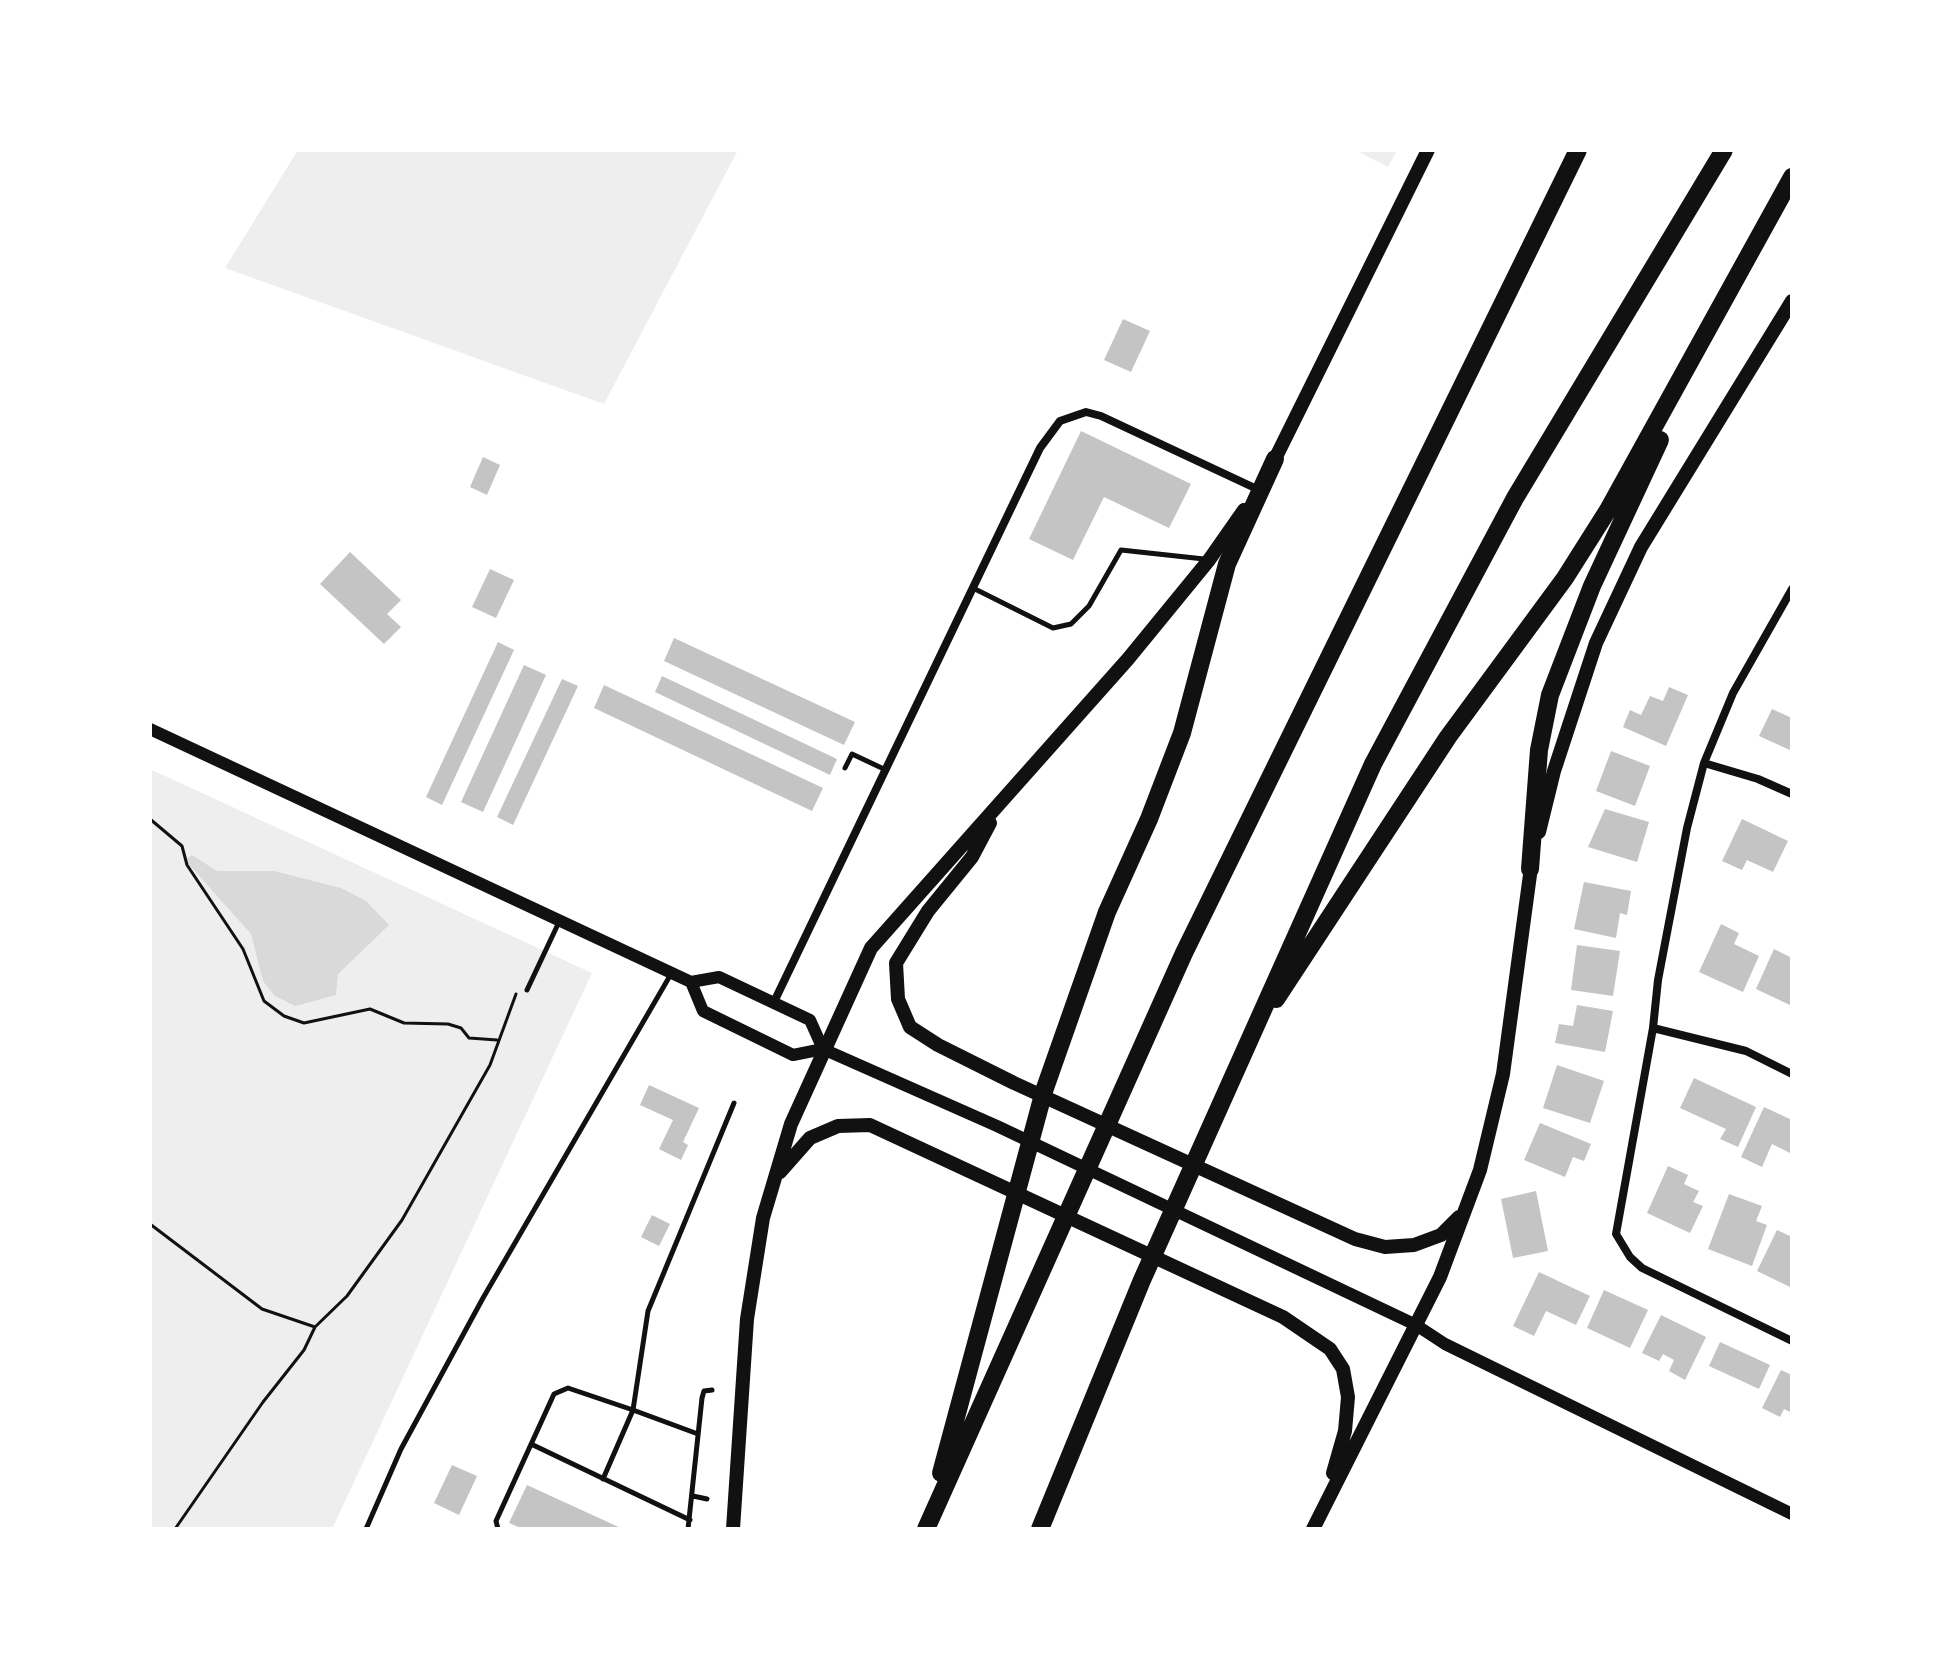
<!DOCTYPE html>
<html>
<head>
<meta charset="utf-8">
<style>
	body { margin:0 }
	#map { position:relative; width:1942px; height:1679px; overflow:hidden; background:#fff; font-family:"Roboto Condensed",sans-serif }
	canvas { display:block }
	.frame { position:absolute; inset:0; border:152px solid #fff; pointer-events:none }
</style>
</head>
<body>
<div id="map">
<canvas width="1942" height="1679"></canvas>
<div class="frame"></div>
</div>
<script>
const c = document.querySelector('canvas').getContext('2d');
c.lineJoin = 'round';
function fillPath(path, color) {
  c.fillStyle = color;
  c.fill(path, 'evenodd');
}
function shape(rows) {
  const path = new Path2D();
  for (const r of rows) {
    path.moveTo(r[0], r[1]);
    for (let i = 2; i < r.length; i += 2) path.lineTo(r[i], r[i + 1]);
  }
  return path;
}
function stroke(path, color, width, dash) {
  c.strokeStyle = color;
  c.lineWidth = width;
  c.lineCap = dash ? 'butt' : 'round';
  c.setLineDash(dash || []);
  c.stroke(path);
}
const green = shape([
	[298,150,738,150,604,404,225,268],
	[1355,150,1397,150,1388,167],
	[150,769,592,973,332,1529,150,1529]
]);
const water = shape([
	[192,855,217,871,274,871,341,888,366,901,389,925,338,974,336,995,295,1006,275,996,263,981,251,934,185,860]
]);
const building = shape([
	[1123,319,1150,331,1131,372,1104,360],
	[1081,431,1191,484,1169,528,1104,497,1073,560,1029,539],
	[483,457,500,465,487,495,470,487],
	[350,552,401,600,387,614,401,627,384,644,320,584],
	[490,569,514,580,496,618,472,607],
	[674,638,855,722,844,745,664,661],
	[498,642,514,650,442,805,426,797],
	[524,665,546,675,483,812,461,802],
	[662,676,837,759,830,775,655,692],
	[562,679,578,686,513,825,497,817],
	[604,685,823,788,812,811,594,708],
	[1669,687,1688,695,1666,746,1623,727,1630,710,1641,715,1650,696,1663,701],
	[1772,709,1792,718,1792,751,1759,736],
	[1611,751,1650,766,1635,806,1596,791],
	[1605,809,1649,822,1637,862,1588,847],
	[1742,819,1788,841,1773,872,1747,860,1742,870,1722,861],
	[1584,882,1631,891,1627,915,1620,913,1616,938,1574,929],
	[1721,924,1739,933,1734,944,1759,956,1743,992,1699,972],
	[1577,945,1620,951,1613,996,1571,990],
	[1774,949,1792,958,1792,1006,1756,989],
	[1577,1005,1613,1011,1605,1052,1555,1043,1559,1024,1573,1026],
	[1557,1065,1604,1081,1590,1123,1543,1108],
	[1694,1078,1756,1107,1738,1147,1720,1139,1726,1129,1680,1108],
	[649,1085,699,1108,683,1142,688,1145,681,1160,659,1149,673,1120,640,1105],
	[1764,1107,1792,1120,1792,1154,1772,1144,1762,1167,1741,1157],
	[1540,1123,1591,1144,1584,1161,1573,1157,1565,1177,1524,1160],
	[1668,1166,1688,1175,1684,1184,1699,1191,1693,1202,1703,1206,1690,1233,1647,1213],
	[1536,1191,1548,1251,1513,1258,1501,1199],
	[1729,1194,1762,1206,1756,1221,1767,1225,1752,1266,1708,1249],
	[652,1215,670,1224,659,1246,641,1237],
	[1777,1230,1792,1237,1792,1288,1757,1271],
	[1539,1272,1590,1296,1576,1325,1546,1311,1534,1336,1513,1326],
	[1604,1290,1648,1310,1630,1348,1587,1328],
	[1661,1315,1706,1337,1685,1380,1669,1371,1674,1360,1663,1354,1659,1361,1642,1353],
	[1720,1342,1770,1365,1759,1389,1709,1366],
	[1781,1370,1792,1375,1792,1413,1784,1409,1780,1417,1762,1408],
	[452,1465,477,1476,459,1515,434,1503],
	[527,1485,623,1529,523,1529,509,1523]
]);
const path = shape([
	[150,819,182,846,187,865,243,949,264,1001,284,1016,304,1023,370,1009,404,1023,448,1024,461,1028,469,1038,497,1040],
	[150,1224,262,1309,315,1327,304,1350,263,1402,175,1529],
	[315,1327,347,1296,402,1220,490,1065,516,994]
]);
const service = shape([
	[973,588,1053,628,1071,624,1089,606,1121,550,1204,559],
	[845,768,852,754,886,770],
	[527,990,559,922],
	[698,1434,633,1410,648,1311,734,1103],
	[531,1444,690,1520],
	[693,1496,707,1499],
	[366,1529,401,1449,483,1298,671,974],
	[498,1529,496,1521,554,1394,568,1388,633,1410,603,1479],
	[688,1529,702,1398,704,1391,712,1390]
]);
const minor = shape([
	[1792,589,1733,693,1704,763,1687,828,1658,980,1653,1028,1616,1234,1630,1257,1642,1268,1792,1341],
	[1704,763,1758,779,1792,794],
	[773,1004,1040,448,1060,421,1086,412,1101,416,1257,489],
	[1653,1028,1746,1051,1792,1074]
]);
const tertiary = shape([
	[150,729,691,982,719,977,810,1020,823,1049],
	[691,982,703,1011,793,1055,823,1049],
	[823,1049,997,1126,1416,1325,1445,1344,1792,1514]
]);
const secondary = shape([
	[1272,465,1428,150],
	[990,823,972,857,928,911,896,963,898,999,910,1027,938,1045,1014,1083,1355,1239,1385,1247,1414,1245,1441,1235,1459,1217],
	[1539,832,1554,771,1596,643,1641,547,1792,301],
	[780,1172,810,1138,838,1126,870,1125,1283,1317,1330,1349,1343,1369,1348,1397,1345,1431,1333,1473],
	[733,1529,747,1319,763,1218,791,1124,871,948,1128,659,1209,560,1244,510],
	[1313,1529,1440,1277,1480,1170,1503,1074,1532,860]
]);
const motorway = shape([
	[1530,869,1539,750,1550,695,1592,586,1660,440],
	[1276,999,1448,737,1565,578,1608,510,1792,177],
	[941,1473,1044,1091,1107,912,1149,819,1182,733,1227,564,1275,459],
	[926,1529,1184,953,1578,150],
	[1040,1529,1142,1280,1373,764,1515,498,1724,150]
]);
fillPath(green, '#eee');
fillPath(water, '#d9d9d9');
fillPath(building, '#c4c4c4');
stroke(path, '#111', 3);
stroke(service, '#111', 5);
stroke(minor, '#111', 8);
stroke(tertiary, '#111', 12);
stroke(secondary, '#111', 14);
stroke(motorway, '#111', 18);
</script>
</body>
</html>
